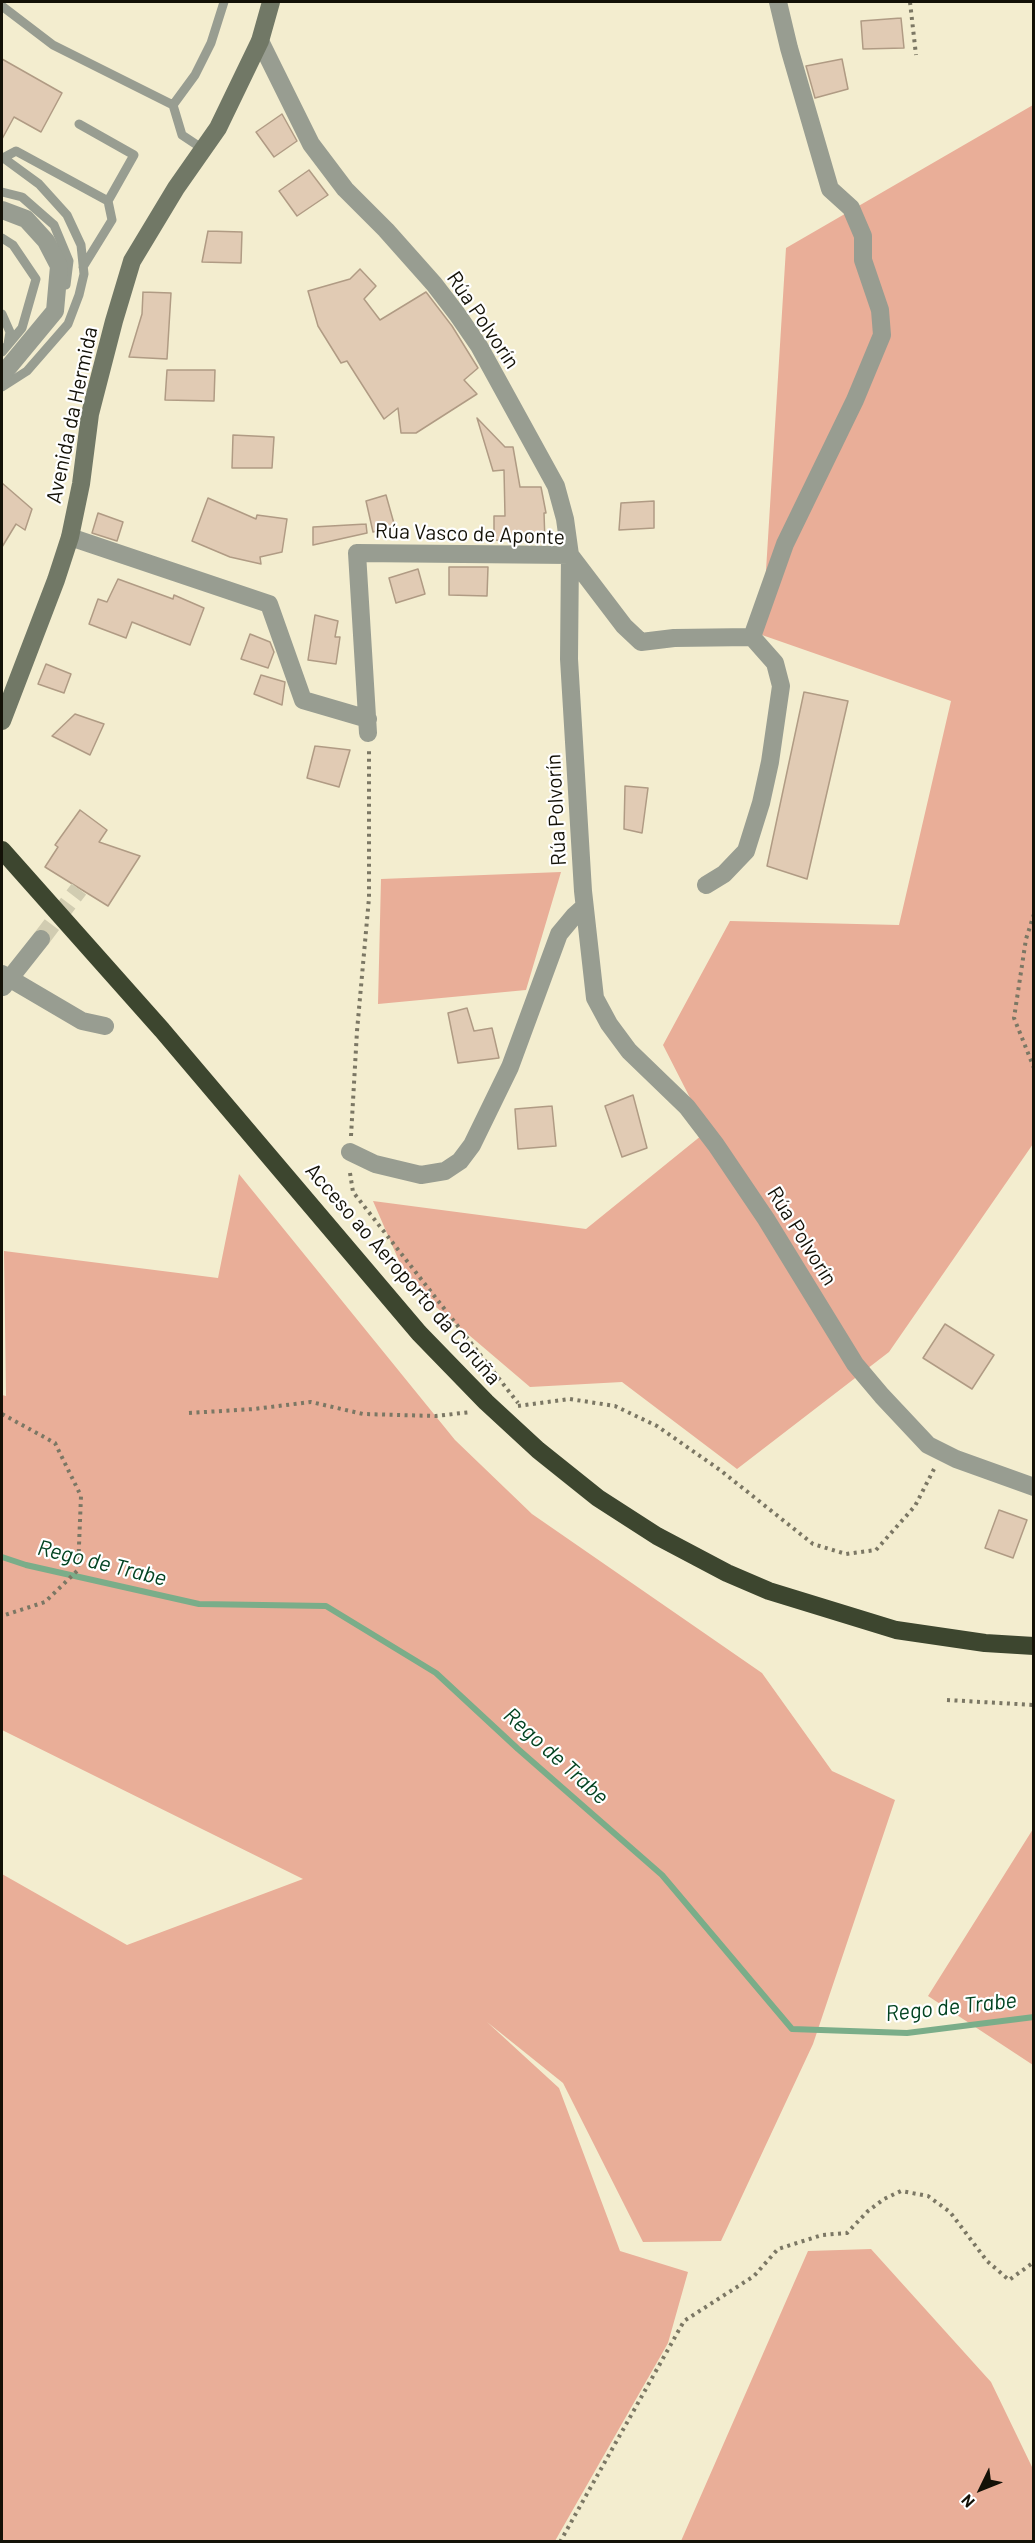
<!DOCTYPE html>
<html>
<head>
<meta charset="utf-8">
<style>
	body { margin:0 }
	#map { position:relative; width:1035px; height:2543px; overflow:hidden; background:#f3edcf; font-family:Barlow,sans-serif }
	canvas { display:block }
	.frame { position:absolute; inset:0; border:3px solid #131107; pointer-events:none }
	.north { position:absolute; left:951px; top:2459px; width:60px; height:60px; -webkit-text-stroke:4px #fff; paint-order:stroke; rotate:227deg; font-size:16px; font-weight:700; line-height:24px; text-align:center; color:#131107 }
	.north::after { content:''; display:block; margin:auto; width:21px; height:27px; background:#131107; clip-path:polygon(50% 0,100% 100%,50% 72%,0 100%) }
</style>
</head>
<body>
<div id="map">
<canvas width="1035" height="2543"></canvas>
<div class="frame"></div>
<div class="north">N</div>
</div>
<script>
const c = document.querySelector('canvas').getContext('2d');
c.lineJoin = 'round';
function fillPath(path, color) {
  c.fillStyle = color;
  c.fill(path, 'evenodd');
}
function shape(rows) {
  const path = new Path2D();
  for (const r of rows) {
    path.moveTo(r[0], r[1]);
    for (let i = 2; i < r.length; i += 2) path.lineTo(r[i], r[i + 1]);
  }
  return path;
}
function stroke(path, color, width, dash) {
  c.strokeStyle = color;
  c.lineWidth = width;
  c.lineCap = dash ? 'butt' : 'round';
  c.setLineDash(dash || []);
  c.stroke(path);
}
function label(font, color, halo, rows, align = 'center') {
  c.font = font + ' Barlow,sans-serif';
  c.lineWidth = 4.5;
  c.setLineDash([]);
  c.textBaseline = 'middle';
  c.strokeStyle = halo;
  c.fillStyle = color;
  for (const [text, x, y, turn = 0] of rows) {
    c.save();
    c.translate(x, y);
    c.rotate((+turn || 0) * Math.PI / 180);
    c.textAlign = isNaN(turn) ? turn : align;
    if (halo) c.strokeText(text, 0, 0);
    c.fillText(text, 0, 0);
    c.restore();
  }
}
const forest = shape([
	[1033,105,1033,1144,889,1352,737,1469,622,1382,530,1387,409,1284,373,1201,586,1229,707,1131,663,1045,730,921,899,925,951,701,762,635,786,248],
	[561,872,526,990,378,1004,381,879],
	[239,1174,455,1440,532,1514,762,1673,832,1771,895,1800,813,2044,721,2241,643,2242,563,2083,487,2022,559,2088,620,2251,688,2272,668,2343,555,2541,2,2541,2,1874,127,1945,303,1879,2,1730,2,1395,6,1396,4,1251,218,1278],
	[1033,1829,1033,2065,928,1996],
	[871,2249,991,2382,1033,2469,1033,2541,681,2541,808,2251]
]);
const stream = shape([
	[2,1557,26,1565,199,1604,326,1606,436,1673,518,1749,662,1875,792,2029,907,2033,1034,2017]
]);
const building = shape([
	[901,18,904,48,863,49,861,21,901,18],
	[2,59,62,93,41,132,14,117,2,139,2,59],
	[842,59,848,89,815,98,806,66,842,59],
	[282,114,297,141,274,157,256,132,282,114],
	[309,170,328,195,297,216,279,191,309,170],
	[208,231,242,232,241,263,202,262,208,231],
	[360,269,376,286,364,299,380,320,426,292,452,326,478,368,464,380,477,394,416,433,401,433,398,408,384,419,347,361,341,363,318,326,308,291,350,279,360,269],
	[143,292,171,293,167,359,129,357,142,314,143,292],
	[167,370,215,370,214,401,165,400,167,370],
	[477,418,505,447,513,447,520,487,541,487,546,513,544,513,545,542,494,540,494,516,505,516,504,470,493,471,477,418],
	[233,435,274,437,272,468,232,468,233,435],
	[2,483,32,509,25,530,16,524,2,547,2,483],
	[386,495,395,527,373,532,366,501,386,495],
	[208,498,256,519,257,515,287,519,282,552,260,557,261,564,230,557,192,541,208,498],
	[654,501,654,528,619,530,621,503,654,501],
	[98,513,123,522,117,541,92,533,98,513],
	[366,524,367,533,313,545,313,527,366,524],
	[449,567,488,567,487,596,449,595,449,567],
	[418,569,425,594,396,603,389,578,418,569],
	[118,579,173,599,174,595,204,608,190,645,132,622,126,638,89,624,98,599,107,602,118,579],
	[315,615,338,621,335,637,340,637,336,664,308,660,315,615],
	[250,634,270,642,274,652,268,668,241,659,250,634],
	[46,664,71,674,64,693,38,684,46,664],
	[261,675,285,682,282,705,254,694,261,675],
	[804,692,848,701,807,879,767,866,804,692],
	[75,714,104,724,90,755,52,736,75,714],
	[315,746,350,750,339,787,307,778,315,746],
	[625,786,648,788,642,833,624,829,625,786],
	[80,810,107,830,99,842,140,856,108,906,45,867,58,847,55,845,80,810],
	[467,1008,474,1031,492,1028,499,1058,458,1063,448,1013,467,1008],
	[633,1095,647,1148,622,1157,605,1106,633,1095],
	[552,1106,556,1146,518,1149,515,1109,552,1106],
	[945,1324,994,1355,972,1389,923,1358,945,1324],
	[999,1510,1027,1520,1013,1558,985,1548,999,1510]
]);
const streetTunnel = shape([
	[41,939,79,889]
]);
const path = shape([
	[910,2,916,55],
	[1034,914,1026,939,1014,1018,1034,1068],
	[351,1136,357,1031,369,898,369,751],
	[350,1173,353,1192,518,1403],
	[518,1406,570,1399,615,1406,657,1426,720,1470,813,1544,846,1554,876,1550,915,1506,934,1469],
	[189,1413,254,1409,311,1402,363,1414,436,1416,471,1412],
	[2,1414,55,1443,81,1496,78,1570,45,1602,2,1616],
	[947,1700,1034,1705],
	[560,2542,684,2321,754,2276,778,2249,822,2235,847,2233,868,2211,884,2199,901,2191,928,2196,950,2212,987,2261,1009,2280,1034,2262]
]);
const lane = shape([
	[2,6,53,45,173,105,182,135,203,149],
	[173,105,195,75,211,43,224,2],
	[79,124,134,155,108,201],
	[2,157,39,184,67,215,81,245,84,274,79,295,68,324,27,371,2,387],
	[3,158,16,151,108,201,112,220,83,267],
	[2,192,22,197,54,225,69,261,66,285],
	[2,238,13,245,36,279,22,328,2,352],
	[2,314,10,332,8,344]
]);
const street = shape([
	[260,41,311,144,345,189,386,230,434,284,457,314,479,346,556,486,565,519,570,555,569,659,583,891,595,998,609,1024,629,1051,687,1107,716,1145,766,1219,855,1364,882,1396,928,1445,956,1459,1034,1487],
	[2,210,26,219,46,241,59,266,55,311,2,375],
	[70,537,269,604,303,700,368,719],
	[752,637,785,544,855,400,882,335,880,310,863,260,863,236,851,208,830,189,789,48,778,2],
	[368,733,357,553,570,555,624,626,641,642,674,638,752,637,775,663,781,686,770,762,761,803,746,851,724,874,706,885],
	[2,974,82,1021,105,1026],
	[3,987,41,939],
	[350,1152,375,1164,421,1175,445,1171,460,1161,472,1145,510,1067,559,934,574,916,584,907]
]);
const secondary = shape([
	[2,721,56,580,70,537,81,484,90,414,114,321,132,261,176,188,218,128,260,41,271,2]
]);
const highway = shape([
	[2,850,162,1030,419,1333,486,1402,538,1450,598,1498,657,1536,727,1573,769,1591,896,1630,985,1643,1034,1646]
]);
const streetNames = [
	["Rúa Polvorín",483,320,56],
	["Avenida da Hermida",72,415,-78],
	["Rúa Vasco de Aponte",470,534,2],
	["Rúa Polvorín",556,810,-93],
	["Rúa Polvorín",802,1236,58],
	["Acceso ao Aeroporto da Coruña",403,1274,49]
];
const waterNames = [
	["Rego de Trabe",102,1563,14],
	["Rego de Trabe",556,1756,42],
	["Rego de Trabe",951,2007,-6]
];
fillPath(forest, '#e9ae98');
stroke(stream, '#7aad89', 6);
fillPath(building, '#e1cbb4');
stroke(building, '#b09b84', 1.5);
stroke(streetTunnel, '#d1ccb1', 18, [18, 9]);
stroke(path, '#7b7764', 4, [3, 4.5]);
stroke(lane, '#989d91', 9);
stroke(street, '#989d91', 18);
stroke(secondary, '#717866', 18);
stroke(highway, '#3d462f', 18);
label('21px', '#131107', '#fff', streetNames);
label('italic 22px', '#024321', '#fff', waterNames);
</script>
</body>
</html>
